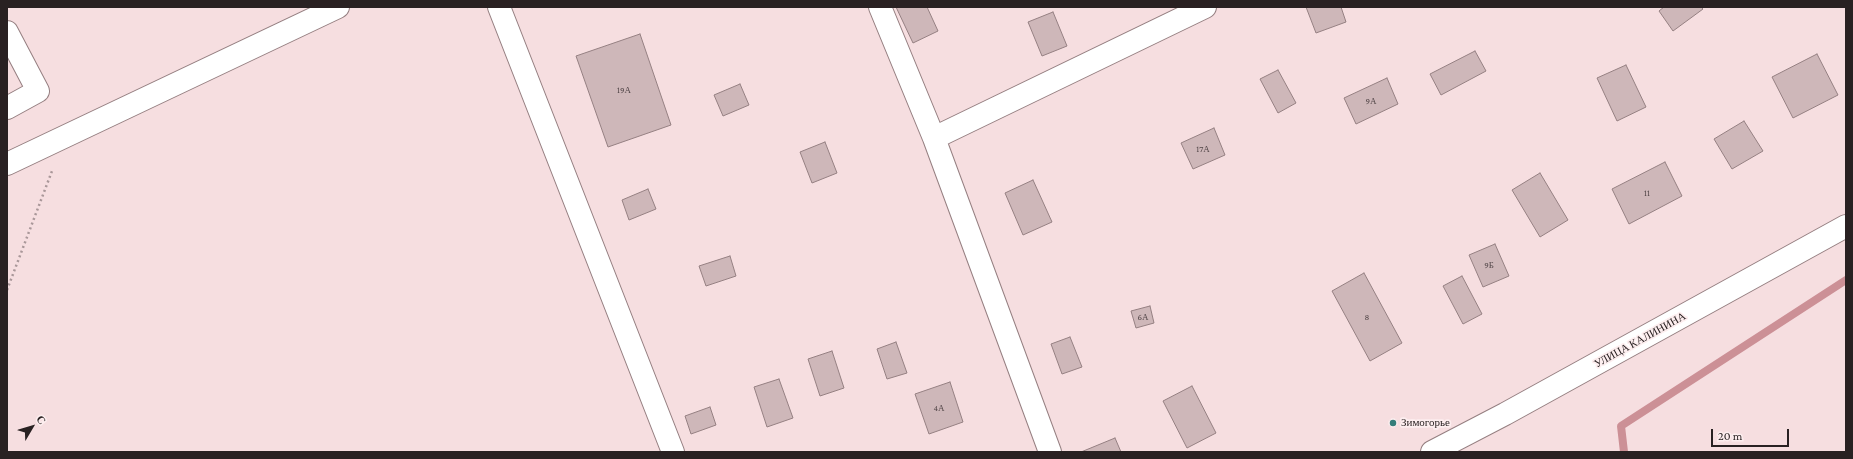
<!DOCTYPE html>
<html>
<head>
<meta charset="utf-8">
<style>
	body { margin:0 }
	#map { position:relative; width:1853px; height:459px; overflow:hidden; background:#f6dee0; font-family:"Crimson Pro",serif }
	canvas { display:block }
	.frame { position:absolute; inset:0; border:8px solid #292122; pointer-events:none }
	.north { position:absolute; left:12px; top:407px; width:40px; height:40px; -webkit-text-stroke:3px #fdeeef; paint-order:stroke; rotate:52deg; font-size:11px; font-weight:700; line-height:16px; text-align:center; color:#292122 }
	.north::after { content:''; display:block; margin:auto; width:14px; height:18px; background:#292122; clip-path:polygon(50% 0,100% 100%,50% 72%,0 100%) }
	.scale { position:absolute; left:1711px; top:429px; width:78px; height:18px; box-sizing:border-box; border:2px solid #292122; border-top:0; padding-left:5px; font-size:12px; line-height:14px; white-space:nowrap; color:#292122; -webkit-text-stroke:3px #fdeeef; paint-order:stroke }
</style>
</head>
<body>
<div id="map">
<canvas width="1853" height="459"></canvas>
<div class="frame"></div>
<div class="north">С</div>
<div class="scale">20 m</div>
</div>
<script>
const c = document.querySelector('canvas').getContext('2d');
c.lineJoin = 'round';
function shape(rows) {
  const path = new Path2D();
  for (const r of rows) {
    path.moveTo(r[0], r[1]);
    for (let i = 2; i < r.length; i += 2) path.lineTo(r[i], r[i + 1]);
  }
  return path;
}
function stroke(path, color, width, dash) {
  c.strokeStyle = color;
  c.lineWidth = width;
  c.lineCap = dash ? 'butt' : 'round';
  c.setLineDash(dash || []);
  c.stroke(path);
}
function fillPath(path, color) {
  c.fillStyle = color;
  c.fill(path, 'evenodd');
}
function label(font, color, halo, rows, align = 'center') {
  c.font = font + ' "Crimson Pro",serif';
  c.lineWidth = 3.5;
  c.setLineDash([]);
  c.textBaseline = 'middle';
  c.strokeStyle = halo;
  c.fillStyle = color;
  for (const [text, x, y, turn = 0] of rows) {
    c.save();
    c.translate(x, y);
    c.rotate((+turn || 0) * Math.PI / 180);
    c.textAlign = isNaN(turn) ? turn : align;
    if (halo) c.strokeText(text, 0, 0);
    c.fillText(text, 0, 0);
    c.restore();
  }
}
const stream = shape([
	[1624,452,1621,426,1846,280]
]);
const building = shape([
	[896,7,927,7,938,31,913,43,896,7],
	[1306,7,1341,7,1346,22,1316,33,1306,7],
	[1664,7,1701,7,1703,9,1673,31,1659,11,1664,7],
	[1053,12,1067,46,1042,56,1028,22,1053,12],
	[640,34,671,125,608,147,576,56,640,34],
	[1475,51,1486,71,1441,95,1430,74,1475,51],
	[1817,54,1838,95,1793,118,1772,77,1817,54],
	[1626,65,1646,107,1617,121,1597,78,1626,65],
	[1278,70,1296,103,1278,113,1260,79,1278,70],
	[1387,78,1398,104,1356,124,1344,98,1387,78],
	[740,84,749,105,723,116,714,95,740,84],
	[1744,121,1763,151,1732,169,1714,139,1744,121],
	[1214,128,1225,155,1193,169,1181,143,1214,128],
	[825,142,837,173,812,183,800,152,825,142],
	[1665,162,1682,196,1629,224,1612,189,1665,162],
	[1540,173,1568,220,1540,237,1512,190,1540,173],
	[1033,180,1052,222,1023,235,1005,193,1033,180],
	[648,189,656,209,629,220,622,200,648,189],
	[1495,244,1509,276,1483,287,1469,255,1495,244],
	[730,256,736,276,706,286,699,266,730,256],
	[1364,273,1402,343,1370,361,1332,291,1364,273],
	[1462,276,1482,314,1463,324,1443,286,1462,276],
	[1150,306,1154,323,1136,328,1131,311,1150,306],
	[1070,337,1082,367,1062,374,1051,344,1070,337],
	[896,342,907,373,887,379,877,349,896,342],
	[832,351,844,388,820,396,808,359,832,351],
	[779,379,793,418,767,427,754,387,779,379],
	[950,382,963,422,929,434,915,394,950,382],
	[1192,386,1216,433,1187,448,1163,401,1192,386],
	[710,407,716,425,691,434,685,416,710,407],
	[1115,438,1121,452,1081,452,1115,438]
]);
const path = shape([
	[7,290,52,171]
]);
const minor = shape([
	[499,7,673,452],
	[880,7,934,138,1050,452],
	[7,32,38,91,7,108],
	[934,138,1205,7],
	[7,164,338,7],
	[1432,452,1505,414,1846,226]
]);
const markers = [
	[1393,423,4,"#347d7a"]
];
const numberNames = [
	["19А",624,90],
	["9А",1371,101],
	["17А",1203,149],
	["11",1647,193],
	["9Б",1489,265],
	["6А",1143,317],
	["8",1367,317],
	["4А",939,408]
];
const streetNames = [
	["УЛИЦА КАЛИНИНА",1640,340,-29]
];
const poiNames = [
	["Зимогорье",1401,423]
];
stroke(stream, '#cc9096', 8);
fillPath(building, '#ceb7b9');
stroke(building, '#958082', 1);
stroke(minor, '#957f81', 24);
stroke(path, '#a99799', 2.5, [2, 3]);
stroke(minor, '#fff', 22);
for (const [x, y, r, color] of markers) {
  const dot = new Path2D();
  dot.arc(x, y, r, 0, 2 * Math.PI);
  c.fillStyle = color;
  c.fill(dot);
  stroke(dot, '#fdeeef', 1.5);
}
label('9px', '#524648', null, numberNames);
label('11px', '#292122', '#fdeeef', streetNames);
label('11px', '#292122', '#fdeeef', poiNames, 'left');
</script>
</body>
</html>
